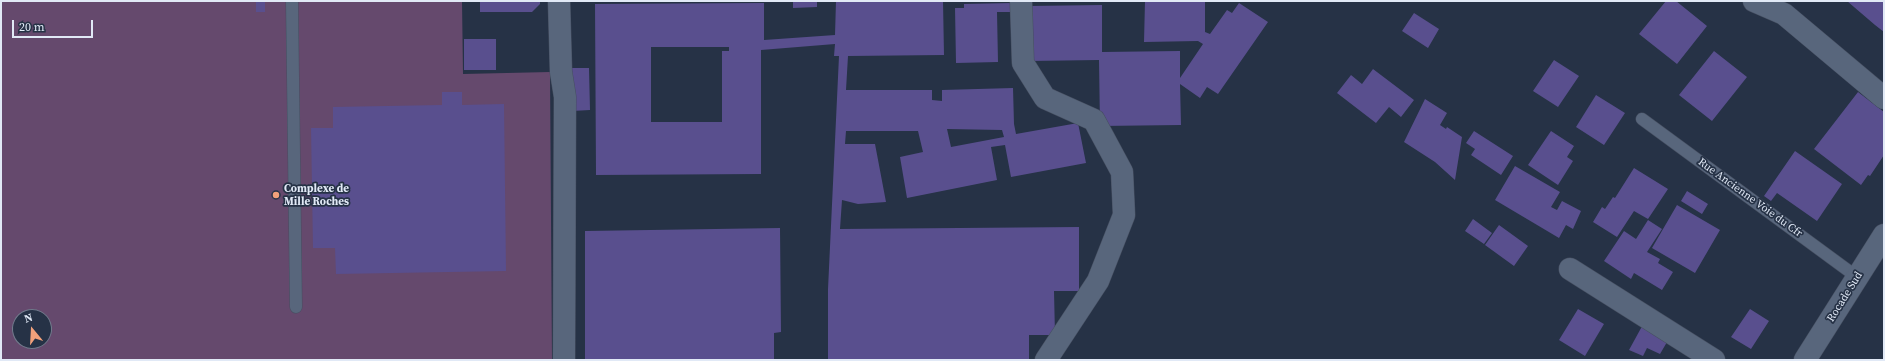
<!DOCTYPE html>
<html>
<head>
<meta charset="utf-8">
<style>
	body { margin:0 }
	#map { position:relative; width:1885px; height:361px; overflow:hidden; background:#263246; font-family:"Source Serif 4",serif }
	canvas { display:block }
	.frame { position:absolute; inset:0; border:2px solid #e1e9f6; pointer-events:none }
	.north { position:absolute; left:12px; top:309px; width:40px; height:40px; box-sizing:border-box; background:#263246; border:1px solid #717b8c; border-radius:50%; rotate:342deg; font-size:11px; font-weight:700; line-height:16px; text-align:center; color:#e1e9f6 }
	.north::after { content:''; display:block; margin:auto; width:14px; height:18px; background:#f1a17b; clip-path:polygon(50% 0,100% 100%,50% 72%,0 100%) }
	.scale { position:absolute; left:12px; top:20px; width:81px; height:18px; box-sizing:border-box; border:2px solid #e1e9f6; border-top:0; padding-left:5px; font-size:12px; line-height:14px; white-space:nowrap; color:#e1e9f6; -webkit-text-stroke:3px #263246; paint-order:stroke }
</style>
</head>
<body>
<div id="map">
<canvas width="1885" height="361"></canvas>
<div class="frame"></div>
<div class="north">N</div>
<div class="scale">20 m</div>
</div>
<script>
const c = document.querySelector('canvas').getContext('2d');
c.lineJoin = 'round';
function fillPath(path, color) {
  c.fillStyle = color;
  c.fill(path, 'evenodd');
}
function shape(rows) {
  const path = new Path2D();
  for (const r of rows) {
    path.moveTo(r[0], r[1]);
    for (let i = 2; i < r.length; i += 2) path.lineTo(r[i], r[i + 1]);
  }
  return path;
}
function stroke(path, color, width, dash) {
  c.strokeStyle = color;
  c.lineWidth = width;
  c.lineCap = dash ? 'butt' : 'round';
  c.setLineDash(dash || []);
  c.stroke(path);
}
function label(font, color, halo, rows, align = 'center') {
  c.font = font + ' "Source Serif 4",serif';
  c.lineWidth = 3.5;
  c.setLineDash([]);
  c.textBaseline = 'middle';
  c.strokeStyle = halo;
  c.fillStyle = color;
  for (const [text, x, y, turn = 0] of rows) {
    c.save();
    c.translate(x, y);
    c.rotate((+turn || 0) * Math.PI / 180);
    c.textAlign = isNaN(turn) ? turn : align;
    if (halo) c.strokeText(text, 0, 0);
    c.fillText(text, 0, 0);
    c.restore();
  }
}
const green = shape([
	[1,1,462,1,463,74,550,72,552,360,1,360],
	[20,317,44,317,44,341,20,341]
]);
const building = shape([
	[256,1,265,1,265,12,256,12],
	[480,1,540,1,540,4,532,12,480,12],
	[793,1,817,1,817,7,793,8],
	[836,1,943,1,944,55,848,56,846,90,932,90,932,100,942,101,942,90,1013,88,1014,124,1016,134,1078,123,1086,163,1011,177,1005,145,991,147,997,180,907,198,900,157,923,152,918,131,846,131,845,144,875,144,886,202,858,204,842,200,840,229,1079,227,1079,291,1054,291,1055,335,1029,335,1029,360,828,360,828,289,839,56,834,56,835,44,761,50,761,174,596,175,595,4,764,3,764,40,835,35],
	[651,47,729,47,729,51,722,51,722,122,651,122],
	[947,129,1002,130,1004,137,951,147],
	[1145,1,1205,1,1205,32,1210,34,1227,10,1232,13,1239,3,1268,22,1218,94,1207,87,1200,98,1180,84,1181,125,1100,126,1099,60,1029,61,1029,6,1102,5,1102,52,1180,51,1180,78,1203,44,1198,41,1144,42],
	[1666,1,1676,1,1707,26,1677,64,1639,34],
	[1847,1,1884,1,1884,32,1875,25],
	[1012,3,1012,12,997,12,998,62,956,63,955,8,964,8,964,4],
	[1414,13,1439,29,1428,48,1402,31],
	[464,39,496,39,496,70,464,70],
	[1714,51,1747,77,1712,121,1679,95],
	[1554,60,1579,76,1558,107,1533,91],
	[571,68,589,68,590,110,572,111],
	[1373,69,1414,100,1401,117,1389,107,1376,123,1337,93,1351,75,1362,84],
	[442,92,462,92,462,105,504,104,506,271,336,274,335,248,313,248,311,128,333,128,333,107,442,105],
	[1858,92,1884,112,1884,155,1870,176,1868,175,1861,185,1814,149],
	[1596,95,1625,113,1604,145,1576,127],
	[1425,99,1447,113,1440,125,1446,129,1447,127,1462,137,1455,180,1435,162,1404,142],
	[1474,131,1513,156,1501,175,1471,155,1475,149,1466,143],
	[1551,131,1574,146,1567,157,1573,161,1558,185,1528,165],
	[1795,151,1842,184,1817,221,1777,193,1771,201,1764,196],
	[1515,166,1560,192,1551,207,1557,210,1562,201,1581,211,1573,229,1566,225,1559,238,1495,200],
	[1634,168,1668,189,1648,219,1634,211,1617,237,1593,222,1602,207,1605,209,1613,197,1615,198],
	[1687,191,1708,204,1702,214,1681,201],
	[1677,205,1720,230,1695,273,1652,248],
	[1473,219,1492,233,1484,244,1465,231],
	[1648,220,1662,229,1647,252,1660,259,1658,263,1673,272,1662,290,1634,273,1631,279,1604,261,1624,231,1636,239],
	[1499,225,1528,246,1514,266,1485,245],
	[780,228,781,332,774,333,774,360,585,360,585,231],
	[1578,309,1604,324,1585,356,1559,340],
	[1750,309,1769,321,1751,349,1731,337],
	[1646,319,1670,337,1660,354,1647,348,1643,356,1629,350]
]);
const lane = shape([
	[292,1,296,307],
	[1642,119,1857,277]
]);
const street = shape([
	[559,1,561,72,565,97,564,360],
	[1021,1,1023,63,1045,98,1094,120,1122,172,1124,215,1098,281,1046,360],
	[1754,1,1784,14,1884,98],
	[1570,269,1714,360]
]);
const secondary = shape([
	[1805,360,1884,235]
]);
const markers = [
	[276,195,4,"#f1a17b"]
];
const poiNames = [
	["Complexe de",284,189],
	["Mille Roches",284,202]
];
const streetNames = [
	["Rue Ancienne Voie du Cfr",1750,198,36],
	["Rocade Sud",1845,297,-58]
];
fillPath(green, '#65496d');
fillPath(building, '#594f8e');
stroke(lane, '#464f61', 13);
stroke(street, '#464f61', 23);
stroke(secondary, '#464f61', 23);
stroke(lane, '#58667c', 12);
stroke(street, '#58667c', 22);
stroke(secondary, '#58667c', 22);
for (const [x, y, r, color] of markers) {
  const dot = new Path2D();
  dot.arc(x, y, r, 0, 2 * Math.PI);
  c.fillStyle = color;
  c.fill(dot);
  stroke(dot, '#263246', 1.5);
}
label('bold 11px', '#e1e9f6', '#263246', poiNames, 'left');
label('11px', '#e1e9f6', '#263246', streetNames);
</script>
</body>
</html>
